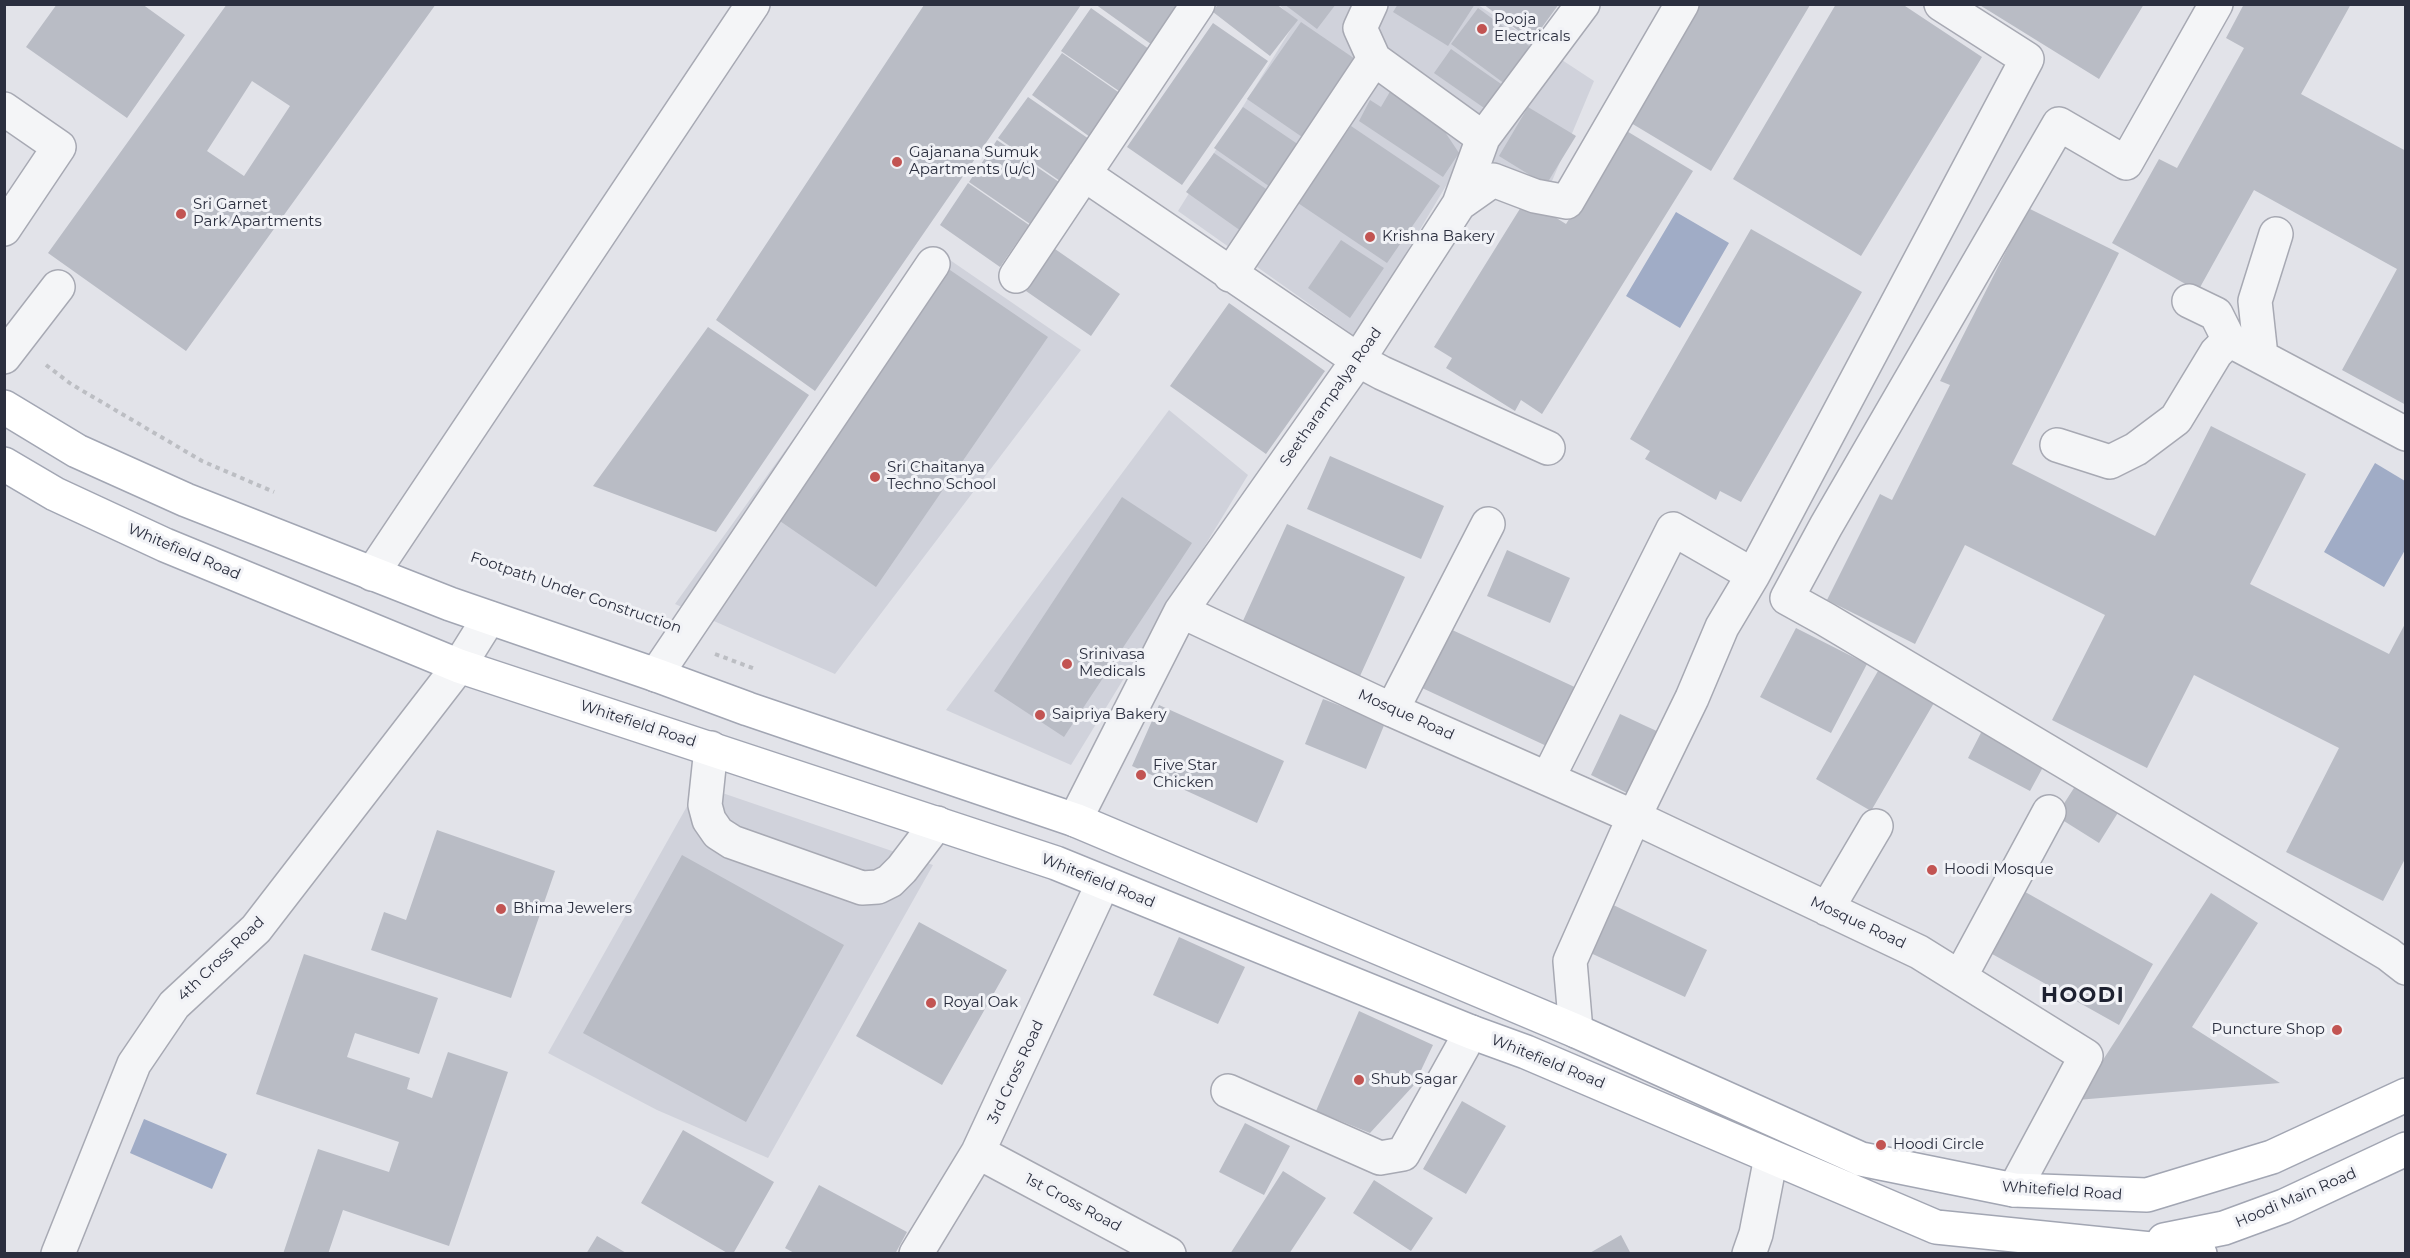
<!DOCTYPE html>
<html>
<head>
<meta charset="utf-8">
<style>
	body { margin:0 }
	#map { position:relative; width:2410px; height:1258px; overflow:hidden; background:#e2e3e9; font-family:Montserrat,sans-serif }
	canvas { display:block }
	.frame { position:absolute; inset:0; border:6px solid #2b2f3f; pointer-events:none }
</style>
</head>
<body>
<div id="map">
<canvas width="2410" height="1258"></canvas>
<div class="frame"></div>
</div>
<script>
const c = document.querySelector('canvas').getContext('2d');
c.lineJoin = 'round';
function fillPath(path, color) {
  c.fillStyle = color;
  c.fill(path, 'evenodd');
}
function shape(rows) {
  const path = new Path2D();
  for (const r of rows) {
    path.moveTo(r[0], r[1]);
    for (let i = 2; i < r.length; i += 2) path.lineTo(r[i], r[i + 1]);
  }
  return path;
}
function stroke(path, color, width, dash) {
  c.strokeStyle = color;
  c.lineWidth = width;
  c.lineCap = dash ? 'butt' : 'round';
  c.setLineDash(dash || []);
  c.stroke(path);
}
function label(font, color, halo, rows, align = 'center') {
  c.font = font + ' Montserrat,sans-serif';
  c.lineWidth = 6;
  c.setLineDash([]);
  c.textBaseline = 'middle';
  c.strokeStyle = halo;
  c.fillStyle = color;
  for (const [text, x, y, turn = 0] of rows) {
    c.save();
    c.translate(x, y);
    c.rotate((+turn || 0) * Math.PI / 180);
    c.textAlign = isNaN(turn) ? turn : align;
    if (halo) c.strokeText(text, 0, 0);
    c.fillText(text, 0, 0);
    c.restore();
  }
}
const built = shape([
	[1279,5,1478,5,1594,81,1547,193,1453,174,1356,337,1178,211,1296,21],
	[931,247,1081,350,835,674,675,604],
	[1169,410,1248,475,1071,765,946,710],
	[699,785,933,865,768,1158,657,1110,548,1053]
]);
const water = shape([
	[1676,212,1729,243,1680,328,1626,296],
	[2375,463,2405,481,2405,550,2384,587,2324,552],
	[144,1119,227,1154,212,1189,130,1153]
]);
const building = shape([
	[57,4,142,4,185,35,127,118,26,47],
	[227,4,436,4,186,351,48,253],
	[252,81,290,106,244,176,207,151],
	[1095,4,1186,4,1155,47],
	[1218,4,1276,4,1298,20,1270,56,1213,12],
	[1284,4,1336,4,1317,29],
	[1398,4,1475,4,1448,46,1393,12],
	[1483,4,1559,4,1532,41],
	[1695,4,1810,5,1711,171,1626,120],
	[1836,4,1902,4,1982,57,1861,256,1733,179],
	[1978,4,2144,4,2099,79],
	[2244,4,2351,4,2301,94,2406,151,2406,405,2342,370,2397,269,2254,190,2198,291,2112,243,2159,159,2177,168,2244,48,2226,38],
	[924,5,1081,5,815,391,716,320],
	[1091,8,1149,49,1119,91,1061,51],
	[1478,8,1532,48,1505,84,1451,44],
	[1301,22,1358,61,1305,139,1247,99],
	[1213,23,1268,61,1182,185,1127,147],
	[1451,49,1504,86,1487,110,1434,73],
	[1062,53,1121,94,1090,137,1032,95],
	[1391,90,1439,123,1459,153,1443,177,1359,121,1370,100,1381,107],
	[1028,97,1089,139,1060,181,998,138],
	[1243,107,1302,147,1273,189,1214,148],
	[1528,107,1576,136,1546,185,1499,156],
	[1351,126,1440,186,1387,263,1298,203],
	[1625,130,1693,171,1542,414,1521,400,1515,411,1446,368,1452,358,1434,347,1526,199,1566,224],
	[997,140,1059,182,1030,224,969,182],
	[1214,153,1269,191,1241,231,1186,192],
	[968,183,1029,225,1000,267,940,225],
	[2028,208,2119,253,2012,464,2155,536,2211,426,2306,474,2250,584,2389,654,2406,622,2406,857,2383,901,2286,852,2339,748,2194,675,2147,768,2052,720,2105,615,1965,545,1915,644,1827,600,1880,494,1892,500,1950,385,1940,381],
	[1751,229,1862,292,1741,502,1720,491,1716,500,1645,459,1650,451,1630,439],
	[1341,240,1384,268,1350,318,1308,288],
	[1055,249,1120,294,1091,336,1026,291],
	[950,270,1048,337,876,587,777,519],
	[1229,303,1325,371,1266,454,1170,386],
	[708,327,809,395,716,532,593,486],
	[1330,456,1444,506,1421,559,1307,509],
	[1122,497,1192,543,1064,737,994,691],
	[1287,524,1405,577,1360,676,1242,623],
	[1507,550,1570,578,1550,623,1487,596],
	[1448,628,1581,690,1553,749,1420,687],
	[1796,628,1867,664,1831,733,1760,697],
	[1882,664,1938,696,1871,811,1816,779],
	[1323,699,1385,723,1366,769,1305,744],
	[1159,705,1284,761,1257,823,1132,766],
	[1620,714,1661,733,1631,795,1591,775],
	[1985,725,2048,758,2030,791,1968,758],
	[2081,777,2124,803,2099,843,2056,816],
	[437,830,555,871,511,998,371,950,384,912,406,920],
	[682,855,844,945,746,1122,583,1033],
	[2020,889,2153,964,2119,1025,1985,950],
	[2211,893,2258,923,2192,1027,2280,1083,2077,1100],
	[1605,901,1707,950,1685,997,1582,949],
	[919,922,1007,970,942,1085,856,1036],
	[1179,937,1245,967,1218,1024,1153,995],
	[304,954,438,998,419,1054,355,1033,347,1057,410,1078,407,1089,432,1098,448,1052,508,1072,449,1246,343,1210,328,1254,283,1254,318,1149,389,1172,399,1142,256,1094],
	[1359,1011,1433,1045,1414,1085,1370,1133,1316,1111],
	[1462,1101,1506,1126,1466,1194,1423,1169],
	[1245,1123,1290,1146,1264,1195,1219,1172],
	[683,1130,774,1182,733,1254,729,1254,641,1203],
	[1283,1171,1326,1198,1289,1254,1230,1254],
	[1374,1180,1433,1218,1411,1251,1353,1213],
	[819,1185,907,1232,895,1254,796,1254,785,1248],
	[1621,1235,1631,1254,1588,1254],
	[597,1236,628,1254,586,1254]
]);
const path = shape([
	[46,365,71,384,202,461,274,492],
	[715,654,755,669]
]);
const minor = shape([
	[2216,4,2126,163,2059,124,1826,526,1787,598,1825,619,2388,954,2406,968],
	[4,109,59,147,4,229],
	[1483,138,1583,4],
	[1084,174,1358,360,1382,373,1548,448],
	[1459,204,1493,180,1535,196,1567,202,1682,4],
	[1230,275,1374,59],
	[1016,276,1198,4],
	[2189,301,2216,314,2229,340],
	[2261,356,2255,301,2276,234],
	[4,357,58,287],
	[2057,445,2110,462,2136,449,2176,419,2216,353,2229,340,2406,434],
	[372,574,753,4],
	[1753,575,2027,59,1941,4],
	[1181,611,1392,710,1634,817,1919,952,2086,1056,2014,1190],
	[656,675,933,264],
	[1392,710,1488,524],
	[711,748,705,805,709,820,718,833,732,842,862,888,878,887,890,881,902,869,937,823],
	[1548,778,1673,529,1753,575,1722,627,1692,698,1634,817,1570,961,1576,1031],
	[1075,820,1181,611,1358,360,1459,204,1483,138,1374,59,1360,28,1371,4],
	[1827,909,1876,826],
	[1960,977,2049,812],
	[1228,1091,1380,1158,1403,1154,1471,1032],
	[978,1152,1169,1254],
	[58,1254,134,1064,174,1005,256,929,459,666,489,618],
	[916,1254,978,1152,1103,883],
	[1749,1254,1756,1234,1771,1157]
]);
const major = shape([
	[4,407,77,451,186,500,450,604,656,675,748,709,1075,820,1576,1031,1861,1159,2014,1190,2147,1195,2272,1157,2406,1095],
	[4,464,55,494,165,545,459,666,1056,863,1471,1032,1526,1052,1936,1227,2200,1254],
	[2164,1240,2224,1228,2284,1206,2406,1149]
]);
const markers = [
	[1482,29,6,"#c25452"],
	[897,162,6,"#c25452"],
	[181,214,6,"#c25452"],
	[1370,237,6,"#c25452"],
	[875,477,6,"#c25452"],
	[1067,664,6,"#c25452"],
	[1040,715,6,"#c25452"],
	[1141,775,6,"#c25452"],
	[1932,870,6,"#c25452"],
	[501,909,6,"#c25452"],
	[931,1003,6,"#c25452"],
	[2337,1030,6,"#c25452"],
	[1359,1080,6,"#c25452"],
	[1881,1145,6,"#c25452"]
];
const poiNames = [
	["Pooja",1494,20],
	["Electricals",1494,37],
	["Gajanana Sumuk",909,153],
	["Apartments (u/c)",909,170],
	["Sri Garnet",193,205],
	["Park Apartments",193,222],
	["Krishna Bakery",1382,237],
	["Sri Chaitanya",887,468],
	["Techno School",887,485],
	["Srinivasa",1079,655],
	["Medicals",1079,672],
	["Saipriya Bakery",1052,715],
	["Five Star",1153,766],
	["Chicken",1153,783],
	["Hoodi Mosque",1944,870],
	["Bhima Jewelers",513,909],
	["Royal Oak",943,1003],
	["Puncture Shop",2325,1030,"right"],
	["Shub Sagar",1371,1080],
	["Hoodi Circle",1893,1145]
];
const streetNames = [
	["Seetharampalya Road",1331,397,-55],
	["Whitefield Road",184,552,23],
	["Footpath Under Construction",576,593,19],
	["Mosque Road",1406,715,24],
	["Whitefield Road",638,724,18],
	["Whitefield Road",1098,881,22],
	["Mosque Road",1858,923,25],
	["4th Cross Road",221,959,-44],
	["Whitefield Road",1548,1062,22],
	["3rd Cross Road",1016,1072,-65],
	["Whitefield Road",2062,1191,4],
	["Hoodi Main Road",2296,1198,-23],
	["1st Cross Road",1073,1203,28]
];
const districtNames = [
	["HOODI",2083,996]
];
fillPath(built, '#d0d2db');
fillPath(water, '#a0acc6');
fillPath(building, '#b9bcc5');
stroke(minor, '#a7a9b3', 36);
stroke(major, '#a2a6b3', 36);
stroke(path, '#bcbec3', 4, [4.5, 4.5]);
stroke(minor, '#f4f5f7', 33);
stroke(major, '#fff', 33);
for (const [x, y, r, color] of markers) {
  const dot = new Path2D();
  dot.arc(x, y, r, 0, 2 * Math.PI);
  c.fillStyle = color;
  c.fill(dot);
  stroke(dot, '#f1f2f6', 2);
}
label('15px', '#2b2f3f', '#f1f2f6', poiNames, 'left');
label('15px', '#2b2f3f', '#f1f2f6', streetNames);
c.letterSpacing = '1.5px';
label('bold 21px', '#1d2130', '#f1f2f6', districtNames);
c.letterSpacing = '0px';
</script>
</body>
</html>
